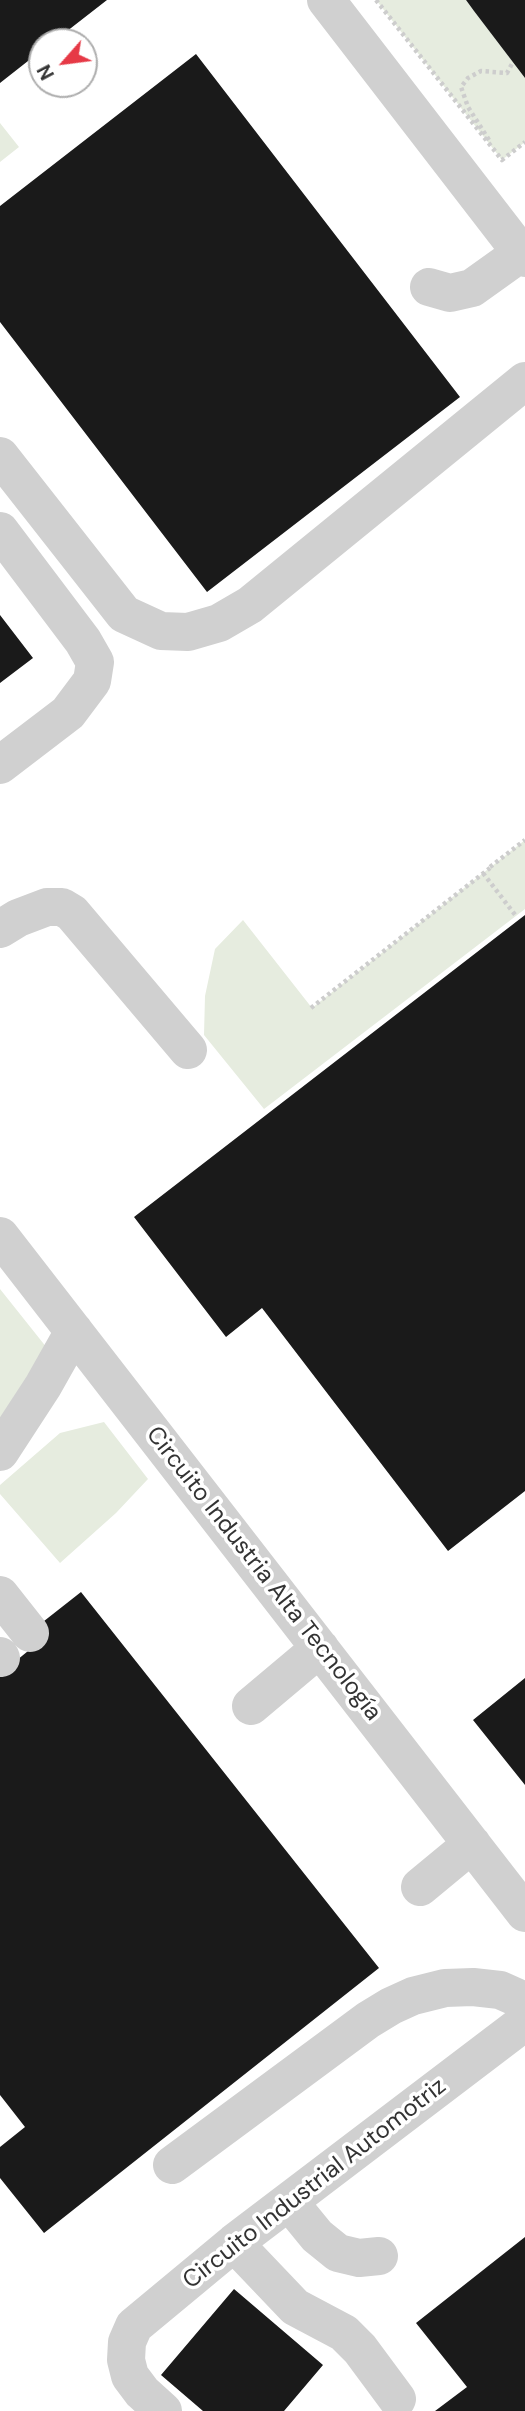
<!DOCTYPE html>
<html>
<head>
<meta charset="utf-8">
<style>
	body { margin:0 }
	#map { position:relative; width:525px; height:2411px; overflow:hidden; background:#fff; font-family:"DM Sans",sans-serif }
	canvas { display:block }
	.north { position:absolute; left:28px; top:28px; width:70px; height:70px; box-sizing:border-box; background:#fff; border:2px solid #adadad; border-radius:50%; rotate:242deg; font-size:19px; font-weight:700; line-height:28px; text-align:center; color:#333 }
	.north::after { content:''; display:block; margin:auto; width:24px; height:32px; background:#e63946; clip-path:polygon(50% 0,100% 100%,50% 72%,0 100%) }
</style>
</head>
<body>
<div id="map">
<canvas width="525" height="2411"></canvas>
<div class="north">N</div>
</div>
<script>
const c = document.querySelector('canvas').getContext('2d');
c.lineJoin = 'round';
function fillPath(path, color) {
  c.fillStyle = color;
  c.fill(path, 'evenodd');
}
function shape(rows) {
  const path = new Path2D();
  for (const r of rows) {
    path.moveTo(r[0], r[1]);
    for (let i = 2; i < r.length; i += 2) path.lineTo(r[i], r[i + 1]);
  }
  return path;
}
function stroke(path, color, width, dash) {
  c.strokeStyle = color;
  c.lineWidth = width;
  c.lineCap = dash ? 'butt' : 'round';
  c.setLineDash(dash || []);
  c.stroke(path);
}
function label(font, color, halo, rows, align = 'center') {
  c.font = font + ' "DM Sans",sans-serif';
  c.lineWidth = 7;
  c.setLineDash([]);
  c.textBaseline = 'middle';
  c.strokeStyle = halo;
  c.fillStyle = color;
  for (const [text, x, y, turn = 0] of rows) {
    c.save();
    c.translate(x, y);
    c.rotate((+turn || 0) * Math.PI / 180);
    c.textAlign = isNaN(turn) ? turn : align;
    if (halo) c.strokeText(text, 0, 0);
    c.fillText(text, 0, 0);
    c.restore();
  }
}
const green = shape([
	[376,0,466,0,525,78,525,142,502,160],
	[0,123,19,147,0,162],
	[525,840,525,909,264,1109,204,1035,205,996,215,949,243,920,312,1008],
	[0,1289,47,1348,0,1422],
	[104,1422,148,1479,116,1513,60,1563,0,1494,0,1485,60,1433]
]);
const building = shape([
	[0,0,107,0,53,42,42,42,42,50,0,83],
	[466,0,525,0,525,78,474,11],
	[196,54,460,397,207,592,0,322,0,206],
	[0,615,33,658,0,683],
	[525,915,525,1491,448,1551,262,1308,226,1337,134,1217],
	[81,1592,379,1968,44,2233,0,2178,0,2147,25,2127,0,2095,0,1674,39,1642,39,1625],
	[525,1678,525,1785,473,1720],
	[525,2237,525,2411,435,2411,467,2387,416,2323],
	[234,2289,323,2365,284,2411,203,2411,161,2375]
]);
const path = shape([
	[376,0,502,160,525,142],
	[489,140,468,107,461,87,468,78,481,71,507,73,513,62],
	[490,867,525,840],
	[483,873,516,916],
	[311,1008,490,868]
]);
const minor = shape([
	[326,0,525,258],
	[429,287,450,293,472,288,521,253],
	[0,456,124,614,161,631,188,632,219,623,250,605,525,381],
	[0,531,83,641,95,662,92,681,68,713,0,765],
	[0,929,18,918,47,907,62,907,72,913,188,1050],
	[0,1236,525,1913],
	[0,1452,43,1386,74,1331],
	[0,1595,30,1633],
	[0,1656,1,1658],
	[251,1706,320,1648],
	[420,1887,472,1844],
	[172,2165,368,2020,391,2006,413,1996,445,1988,473,1987,500,1990,525,2001],
	[290,2203,317,2236,338,2253,359,2258,379,2256],
	[234,2243,295,2307,344,2333,360,2349,397,2399],
	[163,2411,142,2392,130,2376,126,2360,127,2342,134,2326,234,2243,525,2022]
]);
const streetNames = [
	["Circuito Industria Alta Tecnología",263,1574,52],
	["Circuito Industrial Automotriz",315,2184,-38]
];
fillPath(green, '#e6ecdf');
fillPath(building, '#1a1a1a');
stroke(path, '#cdcdcd', 4.5, [3.5, 3.5]);
stroke(minor, '#d0d0d0', 38);
label('24px', '#333', '#fff', streetNames);
</script>
</body>
</html>
